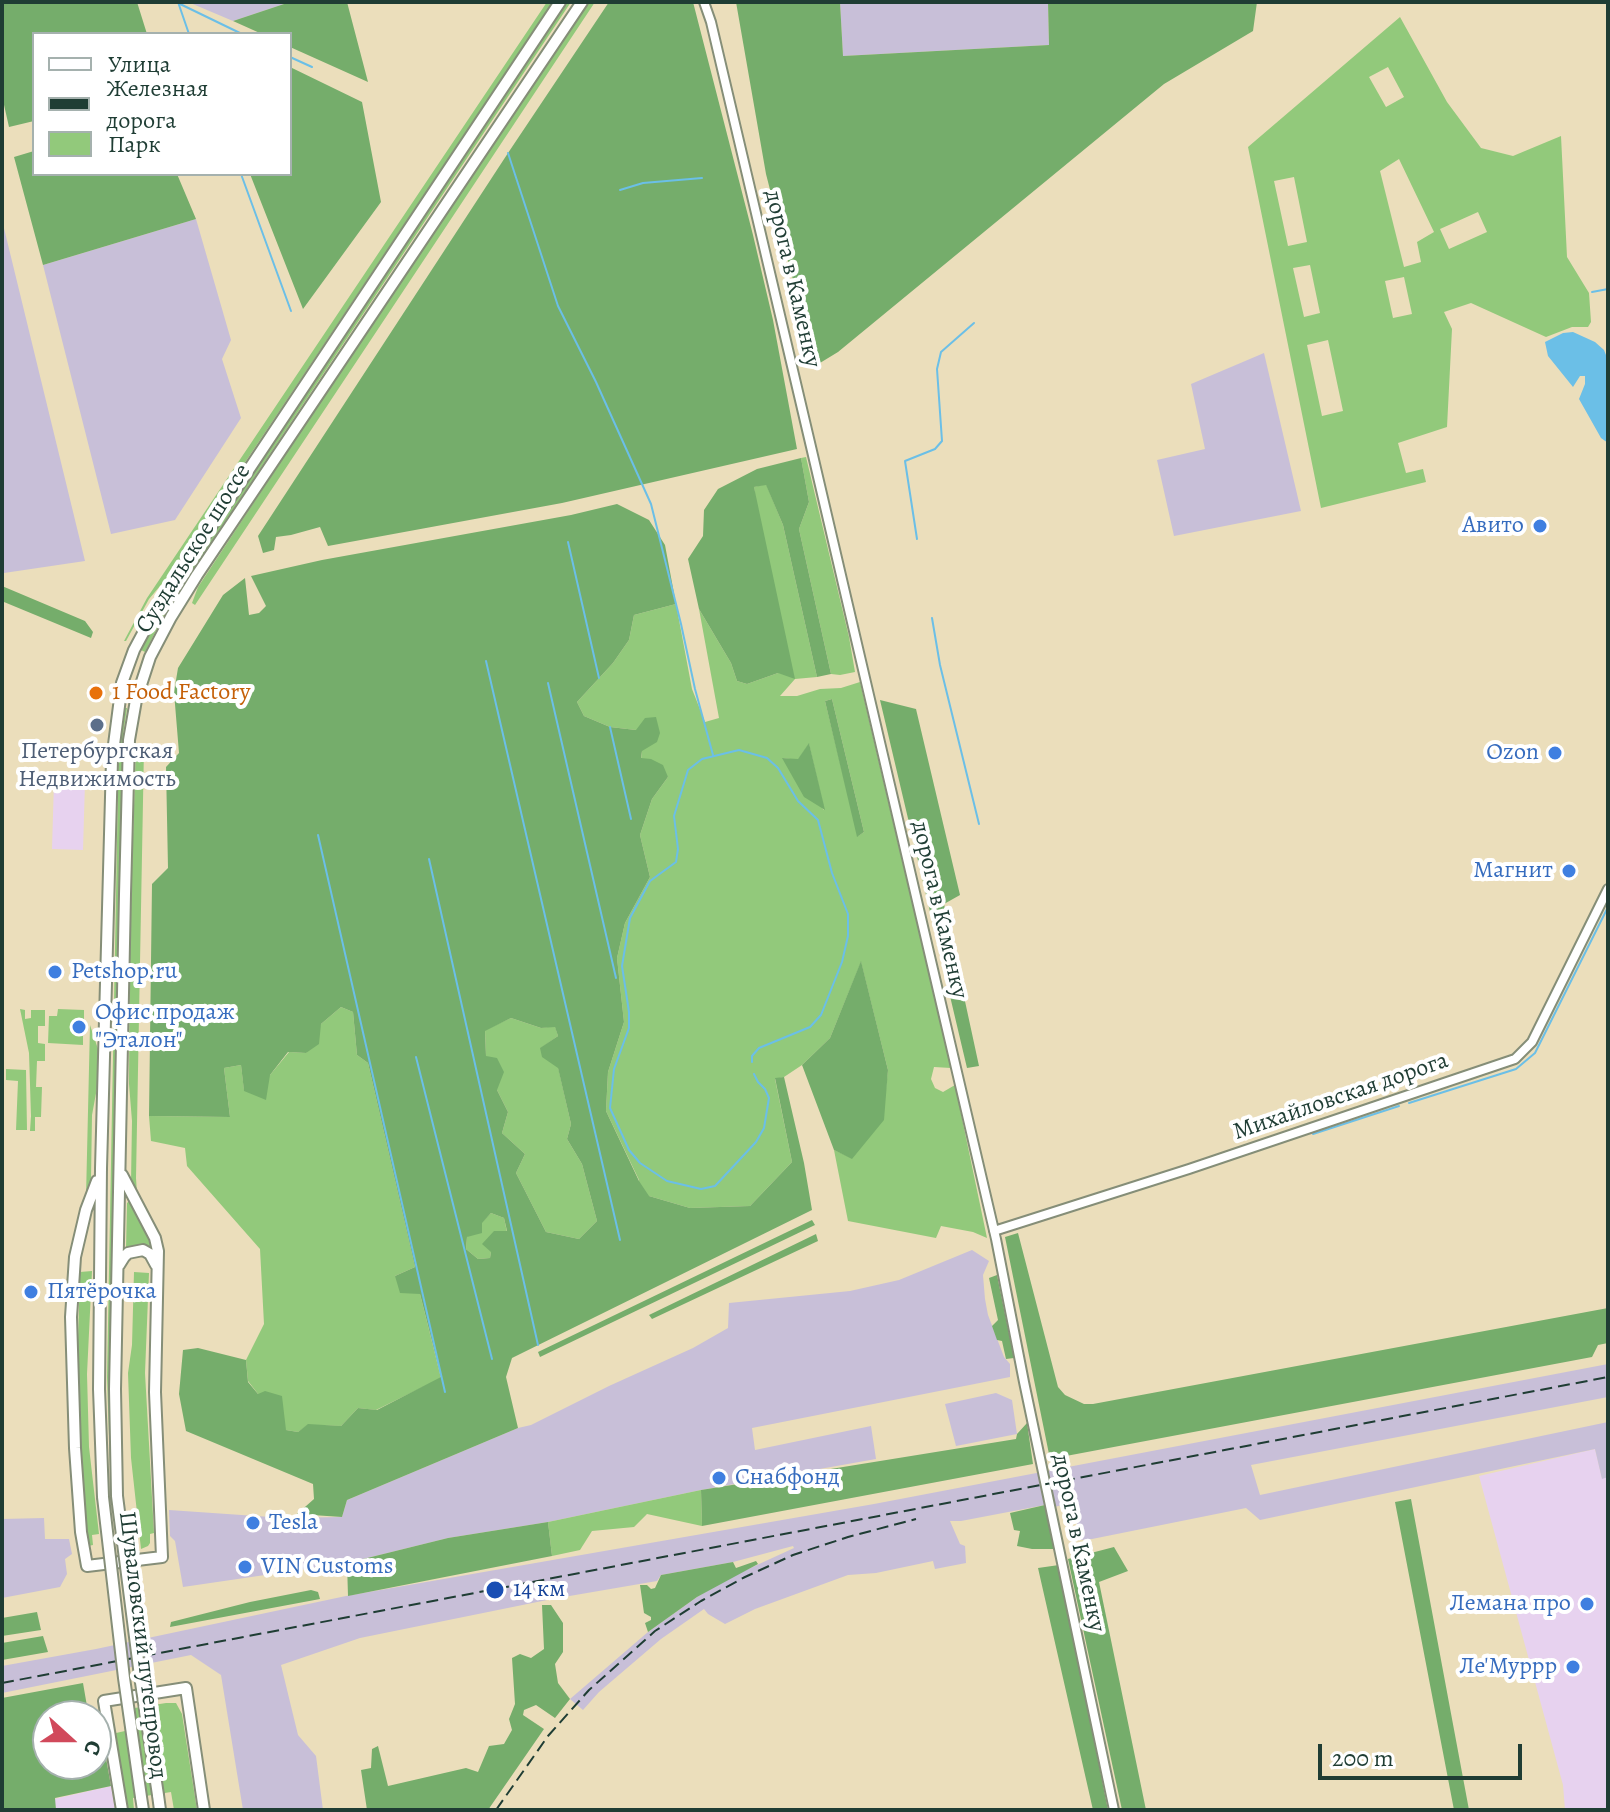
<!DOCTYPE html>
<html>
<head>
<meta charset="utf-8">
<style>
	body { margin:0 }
	#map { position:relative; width:1610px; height:1812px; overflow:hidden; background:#ebdebb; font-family:Alegreya,serif }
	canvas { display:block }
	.frame { position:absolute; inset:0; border:4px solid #1f3d34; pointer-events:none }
	.legend { position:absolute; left:32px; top:32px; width:260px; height:144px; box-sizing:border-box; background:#fff; border:2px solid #a5b1ae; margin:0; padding:10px 14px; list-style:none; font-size:24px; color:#1f3d34 }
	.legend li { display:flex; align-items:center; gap:16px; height:40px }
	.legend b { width:40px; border:2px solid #a5b1ae }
	.north { position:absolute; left:32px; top:1700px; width:80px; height:80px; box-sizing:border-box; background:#fff; border:2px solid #a5b1ae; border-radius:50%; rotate:111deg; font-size:22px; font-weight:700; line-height:32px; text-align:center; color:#1f3d34 }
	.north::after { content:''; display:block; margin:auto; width:28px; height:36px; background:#d1495b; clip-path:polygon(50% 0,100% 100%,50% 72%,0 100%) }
	.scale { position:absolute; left:1318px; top:1744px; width:204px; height:36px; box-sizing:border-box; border:4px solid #1f3d34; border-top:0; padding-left:10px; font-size:24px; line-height:28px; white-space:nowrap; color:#1f3d34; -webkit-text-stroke:6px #fff; paint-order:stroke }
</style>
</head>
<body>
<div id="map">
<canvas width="1610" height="1812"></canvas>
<div class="frame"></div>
<ul class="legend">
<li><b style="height:10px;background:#fff"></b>Улица</li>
<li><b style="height:10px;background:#1f3d34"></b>Железная дорога</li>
<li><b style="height:22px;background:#92c97b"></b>Парк</li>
</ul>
<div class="north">С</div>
<div class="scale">200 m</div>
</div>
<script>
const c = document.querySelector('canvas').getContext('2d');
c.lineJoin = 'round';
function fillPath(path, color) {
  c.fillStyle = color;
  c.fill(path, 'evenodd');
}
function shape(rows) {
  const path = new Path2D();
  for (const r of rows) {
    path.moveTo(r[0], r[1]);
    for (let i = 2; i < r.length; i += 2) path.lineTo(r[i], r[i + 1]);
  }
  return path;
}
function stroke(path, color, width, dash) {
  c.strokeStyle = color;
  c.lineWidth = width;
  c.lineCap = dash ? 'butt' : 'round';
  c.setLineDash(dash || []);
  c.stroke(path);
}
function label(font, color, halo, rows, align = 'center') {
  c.font = font + ' Alegreya,serif';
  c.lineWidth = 8;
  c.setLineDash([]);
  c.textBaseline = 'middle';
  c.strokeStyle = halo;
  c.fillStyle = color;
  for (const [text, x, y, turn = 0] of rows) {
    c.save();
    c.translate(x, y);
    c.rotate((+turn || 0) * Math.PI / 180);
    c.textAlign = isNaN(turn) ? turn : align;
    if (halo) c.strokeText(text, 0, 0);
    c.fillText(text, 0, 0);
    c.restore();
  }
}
const built = shape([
	[54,781,85,782,83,850,52,849],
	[1595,1449,1602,1478,1608,1477,1608,1810,1565,1810,1563,1785,1479,1476],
	[111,1786,115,1810,56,1810,54,1799]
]);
const industrial = shape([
	[188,2,290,2,233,21],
	[840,2,1048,2,1049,45,843,56],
	[196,219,231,340,222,359,241,418,175,520,111,534,43,265],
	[2,220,85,561,4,573,2,572],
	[1264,353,1301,511,1174,536,1157,460,1205,449,1191,384],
	[972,1250,989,1261,983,1275,985,1299,988,1315,1004,1357,1010,1364,1010,1377,752,1428,755,1450,871,1426,876,1459,701,1490,548,1522,448,1538,347,1563,183,1587,175,1541,170,1536,169,1510,285,1518,342,1517,347,1500,518,1428,531,1425,609,1386,693,1348,728,1328,729,1303,850,1291,899,1280],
	[1608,1364,1608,1397,1251,1465,1260,1495,1608,1422,1608,1477,1602,1479,1595,1449,1260,1520,1246,1508,1092,1539,1081,1540,1072,1503,1054,1507,1045,1505,961,1521,950,1521,960,1544,965,1546,966,1563,935,1569,933,1561,876,1573,848,1575,755,1609,725,1624,708,1614,704,1609,661,1639,599,1692,583,1710,570,1699,648,1632,697,1597,733,1576,794,1548,793,1546,733,1562,661,1575,657,1581,552,1599,360,1638,281,1665,298,1735,316,1756,323,1810,276,1810,275,1808,243,1810,221,1675,191,1655,2,1693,2,1666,96,1649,346,1596,874,1504],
	[996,1393,1012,1400,1017,1434,956,1446,945,1404],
	[44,1518,45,1539,69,1539,72,1554,65,1559,67,1574,60,1587,2,1598,2,1519]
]);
const green = shape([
	[547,2,553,2,171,573,149,599,126,641,124,641,147,598],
	[566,2,571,2,168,607,145,652,141,650,163,606],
	[585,2,595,2,195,605,192,603,198,587],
	[1400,17,1447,102,1481,148,1513,156,1561,136,1567,257,1589,293,1591,322,1588,327,1572,327,1546,337,1471,303,1444,312,1452,329,1447,427,1398,443,1406,473,1423,469,1426,482,1321,508,1248,147],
	[1388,67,1404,97,1386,107,1369,77],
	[1399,159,1434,232,1417,242,1421,262,1404,267,1380,171],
	[1294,177,1307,242,1288,246,1274,181],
	[1478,212,1487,232,1449,249,1440,229],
	[1310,265,1320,313,1304,317,1293,268],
	[1404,277,1412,314,1393,318,1385,281],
	[1328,340,1343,411,1322,416,1307,345],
	[806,457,849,637,855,672,840,675,831,674,799,529,809,502,801,458],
	[766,484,783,525,817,677,795,679,780,696,797,696,820,689,841,688,860,682,951,1068,934,1067,931,1079,935,1088,943,1092,955,1085,987,1238,973,1232,941,1226,936,1238,848,1221,834,1150,852,1158,886,1088,888,1070,861,962,830,1038,802,1065,784,1077,775,1079,792,1162,750,1206,690,1208,649,1196,638,1214,639,1180,606,1111,608,1072,624,1022,617,958,625,923,650,877,640,835,652,799,668,777,641,759,642,751,636,730,610,727,584,716,577,702,613,663,629,640,634,615,676,604,692,689,705,722,719,718,699,609,731,663,737,681,747,684,778,673,754,487],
	[832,699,864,832,858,836,825,701],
	[809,744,824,809,824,810,783,758,798,760],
	[124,708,127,708,123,735,110,1376,114,1495,111,1496,107,1377,119,735],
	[136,747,144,747,136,1178,137,1193,131,1182,132,1121,129,1084,130,924],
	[341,1007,353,1012,357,1055,368,1063,415,1267,395,1276,420,1294,441,1378,376,1410,358,1408,341,1426,308,1425,298,1432,286,1430,248,1381,246,1360,264,1324,260,1249,187,1166,185,1148,151,1141,149,1116,230,1117,224,1068,241,1065,244,1090,270,1075,289,1052,306,1053,321,1024],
	[20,1009,25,1010,25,1019,31,1018,31,1010,45,1010,45,1026,38,1026,38,1043,45,1044,45,1061,37,1061,36,1087,42,1087,41,1117,35,1117,35,1131,30,1131,31,1116,29,1053],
	[58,1009,84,1010,84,1020,75,1020,75,1033,83,1034,83,1045,48,1043,49,1016,57,1016],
	[511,1018,541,1028,555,1026,558,1036,541,1048,558,1067,571,1124,567,1139,582,1164,597,1221,579,1239,546,1232,516,1173,525,1154,502,1133,508,1112,497,1090,486,1056,485,1030],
	[90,1025,99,1052,97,1088,92,1115,91,1180,86,1197],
	[6,1069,26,1070,27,1130,16,1130,18,1081,6,1080],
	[130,1200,151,1238,152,1248,126,1249,127,1203],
	[491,1213,504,1218,507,1232,491,1252,490,1258,478,1259,466,1249,467,1237],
	[92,1271,87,1374,89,1447,99,1534,92,1535,93,1545,88,1546,78,1449,78,1340,80,1272],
	[134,1272,149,1273,145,1373,154,1533,150,1534,150,1543,148,1546,141,1549,131,1458,128,1373,132,1345],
	[701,1490,702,1526,647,1514,634,1527,592,1531,580,1550,552,1556,548,1522],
	[166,1703,176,1703,182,1714,197,1810,174,1810,171,1792,133,1798,134,1810,127,1810,116,1733,125,1731,122,1710]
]);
const forest = shape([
	[2,2,137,2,147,34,34,34,34,121,9,127,2,96],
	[290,2,347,2,368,82,290,47,290,34,262,34,233,21],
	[609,2,693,2,753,235,773,320,797,449,562,503,328,546,320,527,291,535,276,537,274,550,263,553,258,536,508,153],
	[736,2,840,2,843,56,1049,45,1048,2,1257,2,1253,31,1164,84,838,352,815,366,766,174],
	[290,67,362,102,381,202,303,309,250,174,290,174],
	[34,151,34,174,177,174,196,219,43,265,14,157],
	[801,458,809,502,799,529,831,674,817,677,783,525,766,485,754,487,795,679,778,673,747,684,737,681,731,663,699,609,688,559,703,536,704,510,718,489,757,469],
	[617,504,649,520,665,545,676,604,634,615,629,640,613,663,577,702,584,716,610,727,636,730,645,718,656,717,660,733,657,742,642,751,641,758,651,759,663,765,668,777,652,799,640,835,650,877,625,923,617,958,624,1022,608,1072,606,1111,639,1181,649,1196,690,1208,750,1206,792,1162,775,1078,784,1077,804,1163,812,1210,512,1358,506,1377,518,1428,347,1500,342,1517,297,1514,314,1499,313,1484,186,1431,179,1394,183,1350,198,1348,246,1360,248,1382,258,1394,265,1391,282,1396,286,1430,298,1432,308,1424,341,1426,358,1408,377,1410,441,1377,420,1294,400,1293,395,1276,415,1267,368,1063,357,1055,353,1012,341,1007,321,1024,319,1044,306,1053,288,1052,270,1075,266,1100,244,1091,241,1065,224,1068,230,1117,149,1116,152,884,168,868,166,767,179,753,174,692,178,668,223,595,245,578,249,615,259,613,266,606,251,576,322,560,571,515],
	[511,1018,541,1028,555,1027,558,1036,540,1048,542,1057,558,1068,571,1124,567,1139,582,1164,597,1221,579,1239,546,1232,516,1173,525,1154,502,1133,508,1112,497,1090,504,1072,497,1058,486,1056,485,1031],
	[491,1213,504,1218,507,1231,494,1231,482,1244,491,1252,490,1258,478,1259,466,1249,467,1237,482,1233,482,1223],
	[2,586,85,621,93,632,91,638,4,602,2,598],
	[832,699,864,832,857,837,825,701],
	[880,700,916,709,960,895,944,904,979,1066,967,1068],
	[809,743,825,810,804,797,782,758,798,759],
	[861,961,888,1070,884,1120,852,1159,834,1150,802,1065,830,1038],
	[812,1220,815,1225,540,1357,538,1352],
	[1018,1233,1058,1387,1065,1395,1084,1404,1093,1404,1608,1308,1608,1343,1598,1345,1592,1357,1050,1459,1005,1237],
	[816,1234,818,1241,652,1319,649,1315],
	[997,1275,1014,1358,1006,1359,1002,1341,997,1340,992,1326,998,1320,989,1278],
	[1027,1423,1033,1464,702,1526,701,1490,1016,1439,1017,1434],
	[1411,1499,1469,1810,1454,1810,1395,1502],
	[1045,1505,1056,1549,1032,1549,1017,1546,1020,1531,1014,1530,1010,1513],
	[548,1522,552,1556,348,1596,347,1563,448,1538],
	[1114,1547,1128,1571,1099,1582,1146,1810,1122,1810,1068,1559],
	[756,1561,758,1564,697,1597,648,1632,645,1623,651,1620,651,1617,644,1613,640,1585,647,1585,651,1589,655,1588,661,1575,733,1562,736,1568],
	[1059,1565,1108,1810,1093,1810,1038,1568],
	[311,1590,318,1592,320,1599,170,1627,171,1622,250,1602],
	[542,1605,551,1605,563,1623,563,1652,555,1664,558,1683,570,1699,555,1718,536,1705,524,1710,523,1715,544,1729,488,1810,367,1810,361,1770,371,1768,372,1749,378,1746,388,1786,466,1768,478,1772,489,1746,504,1744,512,1730,509,1719,515,1704,512,1658,520,1654,531,1658,544,1649],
	[37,1612,41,1630,2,1636,2,1618],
	[43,1636,48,1652,2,1660,2,1643],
	[83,1683,88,1712,94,1713,99,1719,111,1786,55,1798,56,1810,2,1810,2,1698],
	[48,1716,96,1716,96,1764,48,1764]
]);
const water = shape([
	[1573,332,1595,342,1604,350,1608,360,1608,443,1601,438,1579,399,1585,384,1585,376,1580,376,1573,387,1548,356,1545,342,1563,333]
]);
const stream = shape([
	[178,2,189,34],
	[1607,2,1608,4],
	[178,3,242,34],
	[290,57,312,67],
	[508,153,558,306,596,382,651,504,681,624,695,689,713,755],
	[241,174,291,311],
	[620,190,643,183,702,178],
	[1592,292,1608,289],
	[917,539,905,461,935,449,942,441,937,369,941,352,974,323],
	[568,542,599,678],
	[932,618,940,665,979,824],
	[486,661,620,1240],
	[548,683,616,978],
	[610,727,631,819],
	[318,835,445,1392],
	[429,859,538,1345],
	[416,1057,492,1359],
	[752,1062,752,1056,759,1048,810,1027,821,1015,842,962,848,936,848,914,832,873,818,820,798,801,778,768,767,758,739,750,702,759,688,770,674,816,678,849,676,862,650,881,630,918,622,966,629,1012,629,1028,614,1069,610,1108,629,1150,640,1163,667,1181,701,1189,715,1186,756,1142,764,1128,769,1098,765,1089,758,1082,754,1074],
	[1409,1103,1516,1069,1535,1053,1608,907],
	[1313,1134,1399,1106]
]);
const minor = shape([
	[704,2,711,22,812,451,996,1239,1024,1382,1114,1810],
	[994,1231,1189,1169,1515,1059,1532,1042,1608,889]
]);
const major = shape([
	[97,1181,86,1210,75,1257,71,1317,75,1448,81,1532,87,1566,162,1557,155,1392,158,1251,155,1238,122,1175],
	[119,1265,124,1257,128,1253,143,1250,150,1254,156,1265],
	[117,1496,115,1389,125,894,129,740,136,700,150,657,171,617,197,575,582,2],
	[103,1497,99,1389,101,1168,112,760,122,683,134,650,156,609,560,2],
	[158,1795,160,1810],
	[141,1797,143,1810],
	[122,1810,104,1701,186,1688,204,1810]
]);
const rail = shape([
	[2,1683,1608,1377],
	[496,1810,548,1736,589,1690,655,1631,701,1601,745,1577,793,1555,848,1537,916,1519]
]);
const majorBridge = shape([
	[117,1496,140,1676,158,1795],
	[103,1497,124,1678,141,1797]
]);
const markers = [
	[1540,526,8,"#3f7fe0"],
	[96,693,8,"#e8710a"],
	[97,725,8,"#5c6f8a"],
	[1555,753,8,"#3f7fe0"],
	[1569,871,8,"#3f7fe0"],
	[55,972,8,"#3f7fe0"],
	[79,1027,8,"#3f7fe0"],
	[31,1292,8,"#3f7fe0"],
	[719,1478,8,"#3f7fe0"],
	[253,1523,8,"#3f7fe0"],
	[245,1567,8,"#3f7fe0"],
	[495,1590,10,"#1a4fb4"],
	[1587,1604,8,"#3f7fe0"],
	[1573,1667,8,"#3f7fe0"]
];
const streetNames = [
	["дорога в Каменку",792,279,77],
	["Суздальское шоссе",194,549,-58],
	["дорога в Каменку",939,910,77],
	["Михайловская дорога",1341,1097,-19],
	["дорога в Каменку",1078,1543,78],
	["Шуваловский путепровод",142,1645,83]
];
const shopNames = [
	["Авито",1524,526,"right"],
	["Ozon",1539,753,"right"],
	["Магнит",1553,871,"right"],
	["Petshop.ru",71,972],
	["Офис продаж",95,1013],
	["\"Эталон\"",95,1041],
	["Пятёрочка",47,1292],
	["Снабфонд",735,1478],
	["Tesla",269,1523],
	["VIN Customs",261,1567],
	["Лемана про",1571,1604,"right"],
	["Ле'Муррр",1557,1667,"right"]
];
const foodNames = [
	["1 Food Factory",112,693]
];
const serviceNames = [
	["Петербургская",97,752],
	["Недвижимость",97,780]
];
const transitNames = [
	["14 км",513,1590]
];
fillPath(built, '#e7d2ef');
fillPath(industrial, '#c8bfd8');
fillPath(green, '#92c97b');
fillPath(forest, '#75ad6b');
fillPath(water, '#6bbfe7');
stroke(stream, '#6bbfe7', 2);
stroke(minor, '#858e78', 12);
stroke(major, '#858e78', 14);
stroke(minor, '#fff', 8);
stroke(major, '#fff', 10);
stroke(rail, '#1f3d34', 2, [12, 6]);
stroke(majorBridge, '#858e78', 14, []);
stroke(majorBridge, '#fff', 10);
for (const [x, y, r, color] of markers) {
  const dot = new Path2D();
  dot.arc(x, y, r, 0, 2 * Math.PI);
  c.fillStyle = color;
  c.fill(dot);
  stroke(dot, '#fff', 3);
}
label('24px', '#1f3d34', '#fff', streetNames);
label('24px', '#366cbe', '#fff', shopNames, 'left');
label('24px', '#c56008', '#fff', foodNames, 'left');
label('24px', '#4e5e75', '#fff', serviceNames);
label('24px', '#164399', '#fff', transitNames, 'left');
</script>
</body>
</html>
